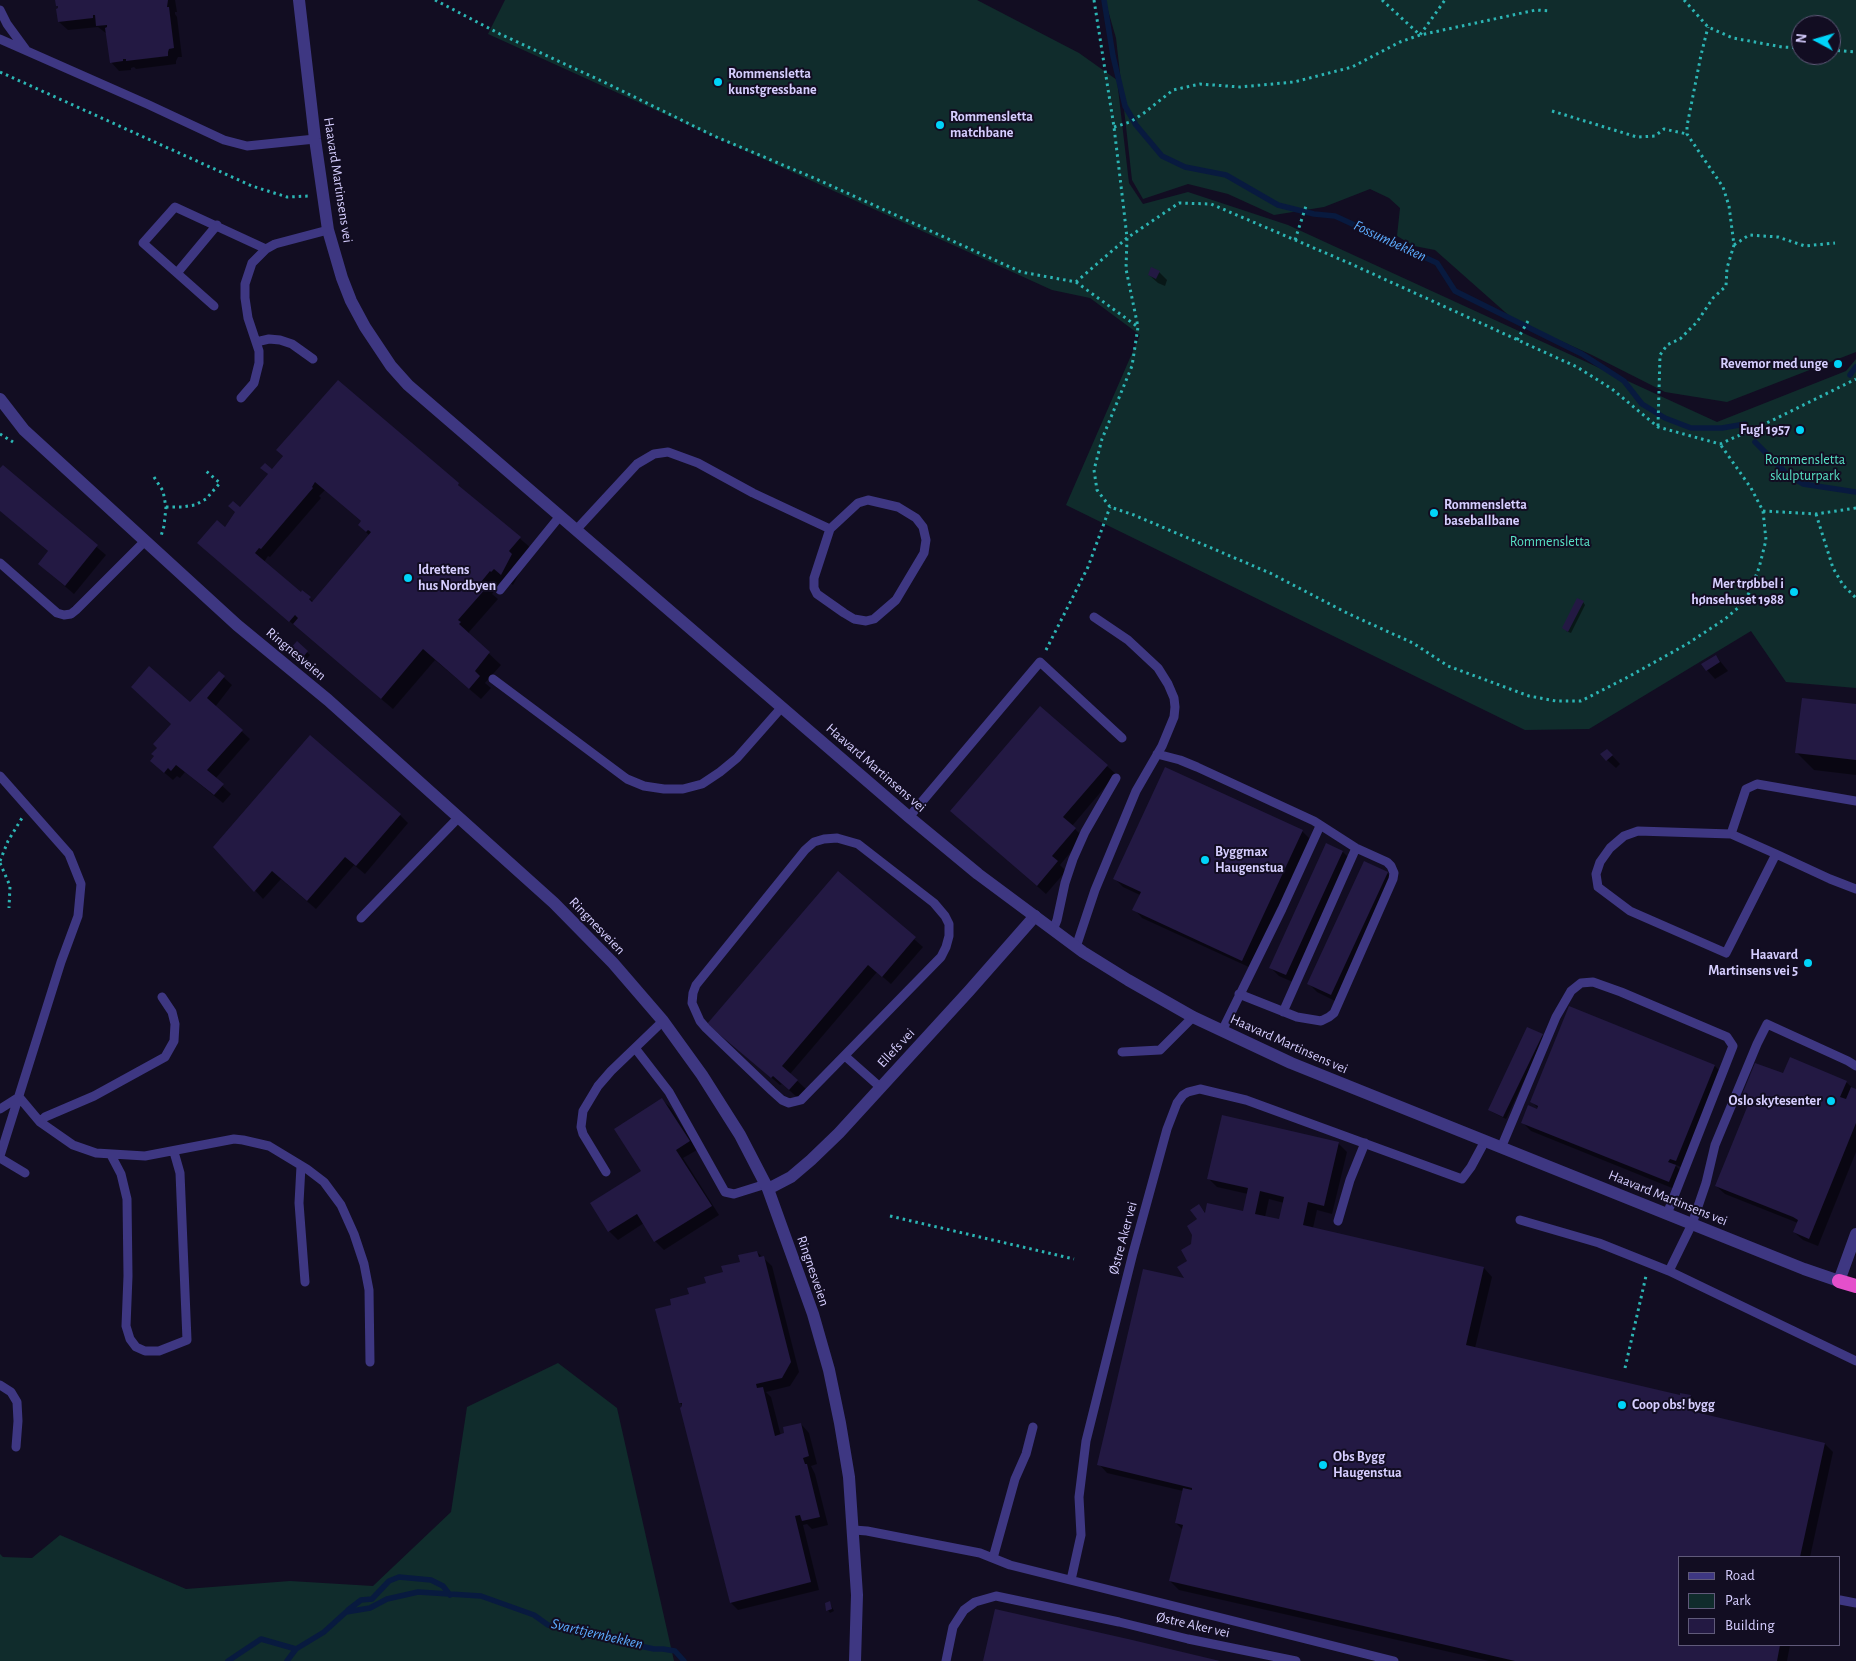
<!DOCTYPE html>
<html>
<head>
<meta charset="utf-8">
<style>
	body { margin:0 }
	#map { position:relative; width:1856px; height:1661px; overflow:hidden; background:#120d22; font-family:"Alegreya Sans",sans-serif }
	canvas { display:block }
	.legend { position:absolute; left:1678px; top:1556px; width:162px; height:90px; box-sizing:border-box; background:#120d22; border:1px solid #605a7a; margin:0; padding:6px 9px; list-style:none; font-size:15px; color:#d6ceff }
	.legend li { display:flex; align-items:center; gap:10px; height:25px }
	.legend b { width:25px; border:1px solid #605a7a }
	.north { position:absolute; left:1791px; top:15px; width:50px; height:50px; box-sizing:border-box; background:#120d22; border:1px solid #605a7a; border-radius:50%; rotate:276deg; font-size:14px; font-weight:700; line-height:20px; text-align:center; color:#d6ceff }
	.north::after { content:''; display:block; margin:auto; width:18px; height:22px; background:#00d4f9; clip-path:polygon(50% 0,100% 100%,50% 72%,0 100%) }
</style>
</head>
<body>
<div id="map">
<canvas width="1856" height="1661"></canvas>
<ul class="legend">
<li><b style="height:6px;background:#3e3782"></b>Road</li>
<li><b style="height:14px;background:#102c2c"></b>Park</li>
<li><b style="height:14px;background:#231943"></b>Building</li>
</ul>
<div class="north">N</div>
</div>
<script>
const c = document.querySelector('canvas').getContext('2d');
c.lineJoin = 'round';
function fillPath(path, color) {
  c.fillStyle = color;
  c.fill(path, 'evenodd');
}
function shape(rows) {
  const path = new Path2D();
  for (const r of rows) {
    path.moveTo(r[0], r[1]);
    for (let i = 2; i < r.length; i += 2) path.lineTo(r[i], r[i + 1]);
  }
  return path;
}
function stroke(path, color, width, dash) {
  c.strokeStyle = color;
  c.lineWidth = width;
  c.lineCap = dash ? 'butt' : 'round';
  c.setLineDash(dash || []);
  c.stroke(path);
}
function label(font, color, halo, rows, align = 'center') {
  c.font = font + ' "Alegreya Sans",sans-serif';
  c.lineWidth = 4;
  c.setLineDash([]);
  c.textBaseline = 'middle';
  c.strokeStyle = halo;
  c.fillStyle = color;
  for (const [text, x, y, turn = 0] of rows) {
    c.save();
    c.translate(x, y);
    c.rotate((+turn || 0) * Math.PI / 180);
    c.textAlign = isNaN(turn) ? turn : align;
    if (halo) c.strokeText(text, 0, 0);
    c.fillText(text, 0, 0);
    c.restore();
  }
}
const green = shape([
	[505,0,977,0,1079,53,1117,80,1129,183,1143,204,1188,192,1288,225,1717,422,1846,371,1856,359,1856,688,1786,682,1751,631,1589,729,1525,730,1066,505,1140,335,1090,298,1052,290,488,34],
	[1105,0,1856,0,1856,352,1727,402,1665,392,1592,355,1514,320,1435,250,1414,246,1397,236,1400,208,1389,198,1370,189,1324,207,1274,215,1228,194,1188,184,1143,199,1132,180,1116,38],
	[1801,25,1831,25,1831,55,1801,55],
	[558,1363,617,1408,674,1661,0,1661,0,1554,3,1557,32,1558,60,1535,186,1589,290,1581,373,1586,451,1512,467,1407]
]);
const shadow = shape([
	[56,0,175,0,177,12,175,12,175,14,177,17,182,57,178,57,176,61,176,64,136,69,134,67,131,68,131,70,119,71,111,62,107,34,98,27,68,30,59,22,61,9,57,5],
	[1159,272,1167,280,1165,286,1158,283,1149,275],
	[338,381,532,549,513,585,506,580,502,581,492,594,498,599,469,632,470,636,501,665,485,683,491,688,481,699,435,660,393,709,207,551,240,508,269,475,262,468,272,471],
	[325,490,362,522,359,525,370,536,314,602,301,593,264,562,268,556,270,557,321,498,319,496],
	[3,467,106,555,74,594,48,572,49,552,0,510,0,470],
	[1583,602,1585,605,1571,633,1566,631],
	[297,643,310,655,303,663,290,651],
	[1716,656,1728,671,1715,679,1707,670],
	[219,673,232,685,215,707,250,739,215,779,231,794,223,803,185,772,180,778,177,776,173,780,160,769,191,705],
	[1856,705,1856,775,1814,770,1797,753],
	[1040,708,1116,774,1072,826,1083,837,1060,865,1066,871,1046,894,951,811],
	[1607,750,1620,764,1616,768,1607,760],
	[400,815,408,823,365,874,354,865,316,909,281,879,263,899,215,847],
	[1302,831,1311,840,1251,968,1142,918,1134,909,1140,895,1123,887,1115,879],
	[1327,844,1343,852,1351,860,1295,983,1279,976,1270,967],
	[838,872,923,947,891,984,877,972,790,1074,806,1089,798,1098,782,1084,780,1085,718,1032],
	[1387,873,1396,881,1339,1003,1317,992,1309,984],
	[1570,1008,1715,1066,1723,1075,1685,1169,1674,1164,1684,1174,1677,1190,1531,1131,1523,1123,1541,1111,1532,1102],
	[1542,1035,1544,1038,1506,1119,1492,1112,1489,1110],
	[1846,1082,1856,1091,1856,1152,1818,1246,1803,1240,1794,1232,1798,1223,1725,1194,1716,1186,1750,1104,1742,1097],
	[662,1100,671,1108,697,1150,683,1158,719,1215,664,1250,655,1241,644,1223,618,1240,609,1231,591,1203,642,1171],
	[1338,1143,1347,1152,1332,1214,1317,1210,1313,1228,1484,1268,1492,1277,1475,1348,1681,1396,1691,1396,1699,1405,1697,1414,1825,1444,1833,1452,1810,1557,1680,1557,1680,1645,1790,1645,1787,1661,1489,1661,1179,1590,1170,1581,1183,1530,1176,1523,1183,1491,1107,1473,1099,1464,1187,1280,1189,1261,1198,1220,1199,1206,1206,1213,1244,1212,1248,1194,1217,1187,1208,1178],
	[1269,1199,1284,1203,1280,1221,1265,1217],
	[757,1252,772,1266,799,1372,790,1386,766,1392,771,1397,781,1436,801,1424,809,1433,817,1464,811,1466,815,1474,828,1525,812,1529,807,1524,803,1525,819,1590,738,1610,730,1602,681,1408,684,1407,680,1403,673,1306],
	[830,1603,834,1611,830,1613,828,1610]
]);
const stream = shape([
	[1104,0,1113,56,1125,106,1136,125,1162,156,1185,167,1226,175,1278,205,1314,214,1335,216,1437,263,1455,291,1582,354,1624,381,1642,404,1665,418,1691,428,1722,428,1745,424],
	[1850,375,1856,367],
	[1755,442,1788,475,1803,484,1856,492],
	[348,1610,361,1600,372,1599,389,1581,399,1577,431,1580,443,1586,450,1595],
	[228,1661,261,1639,296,1649],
	[287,1661,296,1649,324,1632,346,1612,370,1608,387,1599,418,1592,481,1596,534,1615,548,1625,631,1640,640,1646,654,1649,663,1649,675,1651,684,1661]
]);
const building = shape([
	[55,0,168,0,167,7,169,7,174,48,169,49,168,52,168,56,126,61,126,59,123,59,123,61,110,63,105,28,107,27,107,25,96,26,95,15,93,15,93,18,58,22,56,9,58,8,58,6,56,6],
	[1151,267,1160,271,1156,279,1148,275],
	[338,380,459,483,458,485,521,537,509,551,512,554,501,575,494,569,491,572,490,571,481,582,487,587,458,620,461,622,459,624,490,652,475,671,480,676,469,689,423,649,381,699,293,624,298,618,295,615,289,622,197,543,217,520,225,527,235,512,228,506,233,501,240,507,268,474,260,468,265,463,272,469,283,456,276,450],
	[315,482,361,521,358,525,366,532,368,530,371,532,312,602,309,599,311,597,302,590,301,592,255,553,259,548,261,549,313,488,312,487],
	[3,465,98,545,65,586,38,564,48,551,0,511,0,468],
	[1577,598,1584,601,1568,632,1562,628],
	[297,641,308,651,300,661,288,651],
	[1716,655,1720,662,1706,671,1701,664],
	[149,666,190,702,219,671,225,676,207,698,243,730,207,770,224,784,214,795,176,765,171,771,168,768,164,773,150,761,154,756,151,754,157,748,153,744,171,724,131,687],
	[1802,698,1856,704,1856,760,1795,753],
	[1040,706,1108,765,1063,817,1076,828,1052,856,1058,861,1037,886,950,811],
	[310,735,401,814,356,866,345,857,307,901,272,871,254,892,213,847],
	[1607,749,1613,755,1606,761,1600,754],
	[1165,767,1303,830,1242,961,1132,910,1141,892,1113,879],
	[1326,843,1343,851,1286,975,1269,968],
	[1364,861,1388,872,1331,995,1307,984],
	[838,871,916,937,882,977,868,965,782,1066,798,1080,789,1090,773,1076,771,1078,707,1024],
	[1569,1006,1715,1065,1676,1161,1670,1159,1668,1162,1676,1165,1669,1182,1521,1123,1528,1105,1537,1109,1538,1106,1530,1102],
	[1527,1027,1543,1034,1503,1117,1488,1110],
	[1790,1057,1847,1081,1840,1097,1846,1099,1851,1087,1856,1089,1856,1123,1809,1239,1793,1232,1798,1220,1793,1217,1715,1186,1750,1100,1741,1097,1755,1063,1783,1073],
	[662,1098,690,1141,676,1150,712,1206,654,1242,637,1214,608,1232,590,1203,641,1171,614,1129],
	[1222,1115,1339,1142,1324,1206,1308,1202,1303,1225,1484,1267,1466,1345,1680,1395,1680,1393,1691,1395,1687,1410,1825,1443,1800,1557,1680,1557,1680,1645,1780,1645,1777,1661,1515,1661,1169,1581,1183,1525,1175,1523,1183,1488,1192,1490,1192,1488,1097,1465,1143,1269,1184,1278,1177,1267,1187,1261,1181,1250,1191,1244,1192,1235,1187,1226,1197,1219,1190,1210,1199,1204,1205,1213,1207,1203,1243,1211,1248,1188,1207,1179],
	[1260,1191,1284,1197,1279,1219,1255,1214],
	[757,1251,759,1257,764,1256,791,1362,782,1378,756,1384,757,1388,763,1387,775,1436,784,1433,783,1427,801,1423,809,1456,803,1458,805,1464,807,1464,820,1517,802,1521,800,1515,795,1516,811,1582,730,1603,680,1408,682,1406,682,1403,679,1403,655,1309,671,1305,670,1299,689,1294,687,1288,706,1283,704,1277,723,1272,721,1266,740,1262,738,1255],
	[830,1601,832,1609,826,1611,825,1603],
	[995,1609,1128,1639,1220,1661,983,1661]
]);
const path = shape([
	[435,0,500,34,608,84,714,136,814,178,1021,272,1076,282,1127,238,1179,203,1211,204,1349,263,1577,367,1612,389,1658,427,1720,444,1771,421,1856,379],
	[1094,0,1114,127,1124,211,1127,238,1126,269,1138,327,1132,366,1102,439,1094,470,1097,490,1110,507,1134,515,1270,573,1349,614,1413,643,1448,666,1529,696,1556,701,1581,701,1628,677,1687,644,1725,619,1739,607,1749,593,1759,568,1766,540,1763,511,1751,488,1720,444],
	[1382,0,1420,35,1445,0],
	[1684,0,1708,27,1733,38,1782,47,1801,48],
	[1831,50,1856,52],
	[0,72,252,186,287,197,309,196],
	[1552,111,1637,137,1655,136,1664,129,1687,134],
	[1114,127,1130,122,1144,113,1173,90,1200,84,1240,87,1294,82,1352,67,1400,42,1420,35,1536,10,1550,11],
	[1295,240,1306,206],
	[1734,245,1749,235,1778,237,1805,246,1835,243],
	[1076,282,1138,327],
	[1517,340,1528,321],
	[1658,426,1660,355,1667,345,1680,339,1697,322,1713,298,1726,286,1727,268,1734,245,1729,206,1723,187,1687,134,1687,126,1701,55,1708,27],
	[0,434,13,442],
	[154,477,163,491,166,507,164,526,161,536],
	[166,507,182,507,195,505,206,499,220,483,206,471],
	[1763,511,1816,514,1856,508],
	[1816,514,1833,568,1843,585,1856,598],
	[1046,650,1088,567,1110,507],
	[0,861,8,841,22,818],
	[0,863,10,886,9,908],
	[890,1216,1074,1259],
	[1625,1368,1646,1276]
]);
const service = shape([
	[0,10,7,24,26,50],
	[0,39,147,104,224,140,247,146,315,139],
	[177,273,217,225],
	[214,306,143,243,175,207,266,249],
	[256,342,269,339,280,340,292,344,313,359],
	[241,398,254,383,259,363,259,351,248,318,245,298,245,284,252,263,266,249,275,244,328,230],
	[868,500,898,507,916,518,923,527,926,540,924,553,896,600,874,619,866,621,854,619,844,613,817,594,814,588,814,578,830,529,858,503,868,500],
	[576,530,637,464,654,454,668,452,698,463,753,493,830,529],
	[0,563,57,613,64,615,71,614,76,610,145,541],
	[500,590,560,516],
	[493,679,627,779,644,786,664,789,683,789,702,784,720,772,737,758,782,707],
	[1157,754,1180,760,1197,767,1314,821,1356,848,1387,862,1391,866,1394,873,1393,879,1334,1013,1329,1017,1321,1021,1297,1017,1239,994],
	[0,776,69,854,81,884,78,916,61,962,0,1156],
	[909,817,1040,662,1122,738],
	[1731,834,1746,789,1757,784,1856,801],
	[837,838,858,844,934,903,945,916,949,924,949,936,946,947,941,957,801,1100,789,1103,782,1100,772,1091,706,1028,700,1021,692,1003,693,993,696,985,805,850,814,842,824,839,837,838],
	[1776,854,1726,953,1630,911,1598,887,1596,874,1600,862,1610,848,1624,836,1638,831,1731,834,1776,854,1830,879,1856,889],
	[361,918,459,817],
	[1053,930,1057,920,1065,883,1073,859,1085,832,1116,778],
	[1076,947,1095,890,1136,791,1162,746,1174,717,1175,707,1174,698,1168,684,1158,668,1128,640,1094,617],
	[1283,1012,1356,848],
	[1222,1031,1282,909,1320,826],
	[635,1048,669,1092,725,1192,734,1194,766,1184],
	[1122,1052,1160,1050,1193,1017],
	[845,1056,880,1087],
	[0,1109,19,1097,40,1122,73,1145,96,1153,145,1156,234,1139,243,1140,269,1146,307,1169,324,1182,341,1205,354,1234,364,1264,369,1290,370,1362],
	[40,1122,45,1117,94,1096,165,1057,174,1041,175,1024,172,1012,162,997],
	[1501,1148,1556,1017,1571,991,1581,983,1593,982,1621,992,1727,1037,1733,1046,1667,1214],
	[111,1155,121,1174,127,1199,128,1276,126,1326,130,1339,136,1347,145,1351,159,1351,187,1340,180,1173,174,1152],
	[0,1158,25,1173],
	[301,1166,299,1203,305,1282],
	[606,1172,583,1134,581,1127,583,1111,598,1086,611,1071,663,1021],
	[1520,1220,1599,1243,1669,1271,1856,1361],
	[1338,1221,1350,1180,1365,1143],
	[1669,1271,1692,1224,1706,1183,1715,1145,1757,1044,1767,1024,1848,1061,1856,1066],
	[0,1385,11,1392,17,1402,18,1421,16,1447],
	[854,1530,867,1531,980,1553,1010,1565,1394,1661],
	[993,1558,1015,1479,1026,1454,1033,1427],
	[1071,1580,1081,1535,1079,1497,1086,1441,1133,1253,1167,1129,1177,1103,1183,1095,1188,1092,1200,1089,1246,1100,1462,1179,1471,1167,1485,1141],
	[1840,1600,1856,1603],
	[946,1661,953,1627,964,1610,975,1602,996,1596,1119,1622,1188,1639,1296,1661]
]);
const minor = shape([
	[0,399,24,430,237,625,328,700,554,903,613,963,663,1021,702,1075,740,1135,768,1189,813,1314,829,1370,840,1423,849,1477,857,1595,855,1661],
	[768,1189,791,1177,811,1160,839,1133,969,991,1035,916]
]);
const tertiary = shape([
	[299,0,315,139,328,230,342,278,351,301,365,327,391,366,408,385,459,429,909,817,978,874,1083,952,1128,980,1193,1017,1291,1063,1804,1269,1839,1281,1856,1234]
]);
const trunk = shape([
	[1839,1281,1856,1286]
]);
const markers = [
	[718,82,5,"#00d4f9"],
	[940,125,5,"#00d4f9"],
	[1838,364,5,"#00d4f9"],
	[1800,430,5,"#00d4f9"],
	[1434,513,5,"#00d4f9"],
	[408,578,5,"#00d4f9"],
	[1794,592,5,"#00d4f9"],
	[1205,860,5,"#00d4f9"],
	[1808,963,5,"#00d4f9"],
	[1831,1101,5,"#00d4f9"],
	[1622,1405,5,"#00d4f9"],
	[1323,1465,5,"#00d4f9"]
];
const poiNames = [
	["Rommensletta",728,74],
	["kunstgressbane",728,90],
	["Rommensletta",950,117],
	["matchbane",950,133],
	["Revemor med unge",1828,364,"right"],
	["Fugl 1957",1790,430,"right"],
	["Rommensletta",1444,505],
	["baseballbane",1444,521],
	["Idrettens",418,570],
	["hus Nordbyen",418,586],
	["Mer trøbbel i",1784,584,"right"],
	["hønsehuset 1988",1784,600,"right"],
	["Byggmax",1215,852],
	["Haugenstua",1215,868],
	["Haavard",1798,955,"right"],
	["Martinsens vei 5",1798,971,"right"],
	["Oslo skytesenter",1821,1101,"right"],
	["Coop obs! bygg",1632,1405],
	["Obs Bygg",1333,1457],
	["Haugenstua",1333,1473]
];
const streetNames = [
	["Haavard Martinsens vei",338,180,81],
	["Ringnesveien",296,654,40],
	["Haavard Martinsens vei",876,768,41],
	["Ringnesveien",597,926,46],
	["Haavard Martinsens vei",1289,1044,24],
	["Ellefs vei",896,1048,-47],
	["Haavard Martinsens vei",1668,1198,22],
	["Østre Aker vei",1123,1238,-75],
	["Ringnesveien",813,1271,71],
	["Østre Aker vei",1193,1625,13]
];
const parkNames = [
	["Rommensletta",1805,460],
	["skulpturpark",1805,476],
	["Rommensletta",1550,542]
];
const waterNames = [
	["Fossumbekken",1390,241,25],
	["Svarttjernbekken",597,1634,13]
];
fillPath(green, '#102c2c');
fillPath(shadow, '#0007');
stroke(stream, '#081a3f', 5.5);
fillPath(building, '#231943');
stroke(path, '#2cb5b4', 3, [2.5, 4]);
stroke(service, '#3e3782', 9);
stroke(minor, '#3e3782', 12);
stroke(tertiary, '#3e3782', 12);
stroke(trunk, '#e44fcb', 14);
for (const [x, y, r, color] of markers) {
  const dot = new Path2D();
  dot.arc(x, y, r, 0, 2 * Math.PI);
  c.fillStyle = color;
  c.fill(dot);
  stroke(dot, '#120d22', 2);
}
label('bold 14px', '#d6ceff', '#120d22', poiNames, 'left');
label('14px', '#d6ceff', '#120d22', streetNames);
label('14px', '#58e1c5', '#120d22', parkNames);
label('italic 15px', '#5cacff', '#120d22', waterNames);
</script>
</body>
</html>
